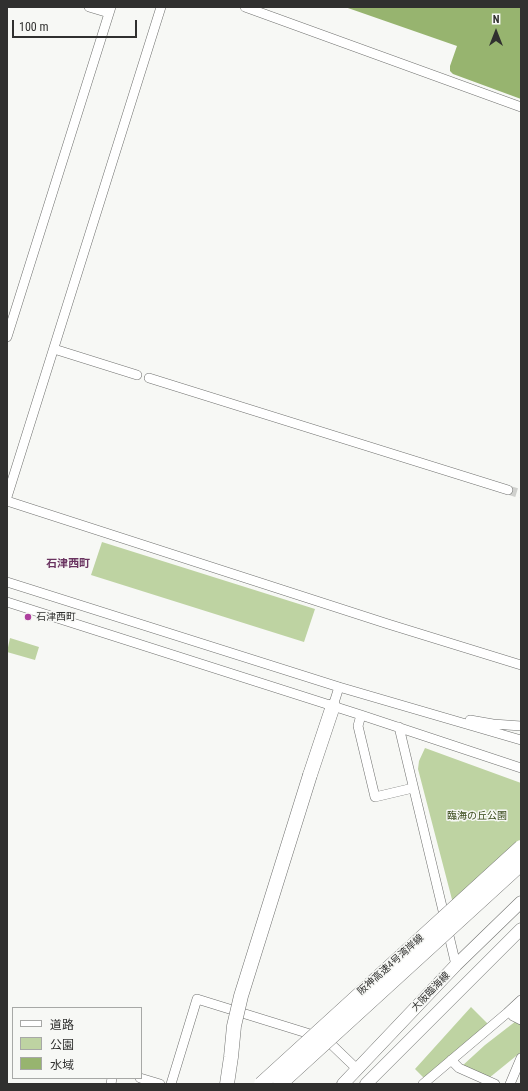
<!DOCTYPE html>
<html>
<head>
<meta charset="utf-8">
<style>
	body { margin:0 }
	#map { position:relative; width:528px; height:1091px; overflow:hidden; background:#f7f8f5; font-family:"Roboto Condensed","Noto Sans JP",sans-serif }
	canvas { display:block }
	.frame { position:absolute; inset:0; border:8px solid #30302f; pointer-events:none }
	.legend { position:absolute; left:12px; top:1007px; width:130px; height:72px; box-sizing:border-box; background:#f7f8f5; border:1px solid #a7a8a6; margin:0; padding:5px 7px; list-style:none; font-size:12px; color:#30302f }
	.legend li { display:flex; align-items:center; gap:8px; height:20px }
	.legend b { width:20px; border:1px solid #a7a8a6 }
	.north { position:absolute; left:476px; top:12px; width:40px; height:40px; -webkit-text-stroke:3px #f7f8f5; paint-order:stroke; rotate:0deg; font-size:11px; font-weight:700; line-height:16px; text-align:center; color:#30302f }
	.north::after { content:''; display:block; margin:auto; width:14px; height:18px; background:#30302f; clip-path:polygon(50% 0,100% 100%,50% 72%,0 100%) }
	.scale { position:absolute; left:12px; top:20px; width:125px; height:18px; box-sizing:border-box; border:2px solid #30302f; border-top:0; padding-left:5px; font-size:12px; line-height:14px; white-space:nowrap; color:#30302f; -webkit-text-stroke:3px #f7f8f5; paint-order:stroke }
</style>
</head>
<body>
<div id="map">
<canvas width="528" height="1091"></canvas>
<div class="frame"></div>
<ul class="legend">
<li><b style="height:5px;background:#fff"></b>道路</li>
<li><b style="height:11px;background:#bed3a2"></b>公園</li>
<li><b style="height:11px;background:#97b46f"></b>水域</li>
</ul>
<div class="north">N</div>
<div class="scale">100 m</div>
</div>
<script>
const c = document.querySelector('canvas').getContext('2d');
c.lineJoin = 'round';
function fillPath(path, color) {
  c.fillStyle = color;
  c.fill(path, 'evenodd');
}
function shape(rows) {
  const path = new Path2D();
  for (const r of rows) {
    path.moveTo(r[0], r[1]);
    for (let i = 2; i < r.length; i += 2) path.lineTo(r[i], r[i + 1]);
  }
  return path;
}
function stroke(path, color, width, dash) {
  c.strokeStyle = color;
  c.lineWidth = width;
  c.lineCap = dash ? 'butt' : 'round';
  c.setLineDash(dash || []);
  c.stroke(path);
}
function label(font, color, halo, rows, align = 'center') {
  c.font = font + ' "Roboto Condensed","Noto Sans JP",sans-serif';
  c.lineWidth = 3;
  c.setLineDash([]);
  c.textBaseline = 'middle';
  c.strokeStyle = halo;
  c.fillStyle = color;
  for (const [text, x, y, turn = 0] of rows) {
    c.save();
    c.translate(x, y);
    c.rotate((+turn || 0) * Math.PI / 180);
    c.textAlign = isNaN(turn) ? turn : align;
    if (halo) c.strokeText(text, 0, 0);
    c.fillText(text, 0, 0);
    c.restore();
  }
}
const green = shape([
	[102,542,315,609,304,642,91,575],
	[10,638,39,647,35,660,7,652],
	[425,748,521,783,521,853,455,911,418,769,419,761],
	[471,1007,489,1025,424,1078,415,1069],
	[516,1021,521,1024,521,1052,489,1078,462,1066,485,1045]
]);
const water = shape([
	[345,7,521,7,521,99,453,74,450,71,450,66,457,46]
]);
const minorTunnel = shape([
	[508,490,521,494]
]);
const minor = shape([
	[89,7,109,13],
	[245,7,521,107],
	[7,337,111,7],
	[54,349,137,375],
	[149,378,508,490],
	[7,497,161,7],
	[7,501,388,624,521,665],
	[7,582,339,687,521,740],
	[7,602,361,715,521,768],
	[333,706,339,687],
	[361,715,358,726,375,797,413,788],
	[470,720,493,724,521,726],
	[399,727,456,965],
	[521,1009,513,1016,521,1020],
	[451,1060,459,1068,495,1084],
	[140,1078,160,1084],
	[111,1084,112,1078],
	[171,1084,197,999,310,1034,332,1045,357,1069],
	[423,1084,507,1013,521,1000],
	[510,1084,521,1058]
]);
const major = shape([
	[343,1084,456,965,521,902],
	[366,1084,521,929]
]);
const highway = shape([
	[310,775,333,706]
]);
const highwayBridge = shape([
	[227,1084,231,1057,234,1026,241,996,310,775],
	[261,1084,521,847],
	[280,1084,521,864]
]);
const markers = [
	[28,617,4,"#ae409e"]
];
const poiNames = [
	["石津西町",36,617]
];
const parkNames = [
	["臨海の丘公園",477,816]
];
const streetNames = [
	["阪神高速4号湾岸線",391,965,-42],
	["大阪臨海線",431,992,-46]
];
const neighbourhoodNames = [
	["石津西町",68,564]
];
fillPath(green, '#bed3a2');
fillPath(water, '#97b46f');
stroke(minorTunnel, '#cfd0cd', 9, [9, 4.5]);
stroke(minor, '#717270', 10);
stroke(major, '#717270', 13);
stroke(highway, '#717270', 15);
stroke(minor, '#fff', 9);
stroke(major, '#fff', 12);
stroke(highway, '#fff', 14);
stroke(highwayBridge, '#717270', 15, []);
stroke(highwayBridge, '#fff', 14);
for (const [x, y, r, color] of markers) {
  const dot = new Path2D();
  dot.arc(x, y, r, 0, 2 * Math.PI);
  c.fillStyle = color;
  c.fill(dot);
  stroke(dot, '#f7f8f5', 1.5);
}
label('10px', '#30302f', '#f7f8f5', poiNames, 'left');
label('10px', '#354716', '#f7f8f5', parkNames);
label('10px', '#30302f', '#f7f8f5', streetNames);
label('bold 11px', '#6a3360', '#f7f8f5', neighbourhoodNames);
</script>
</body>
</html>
